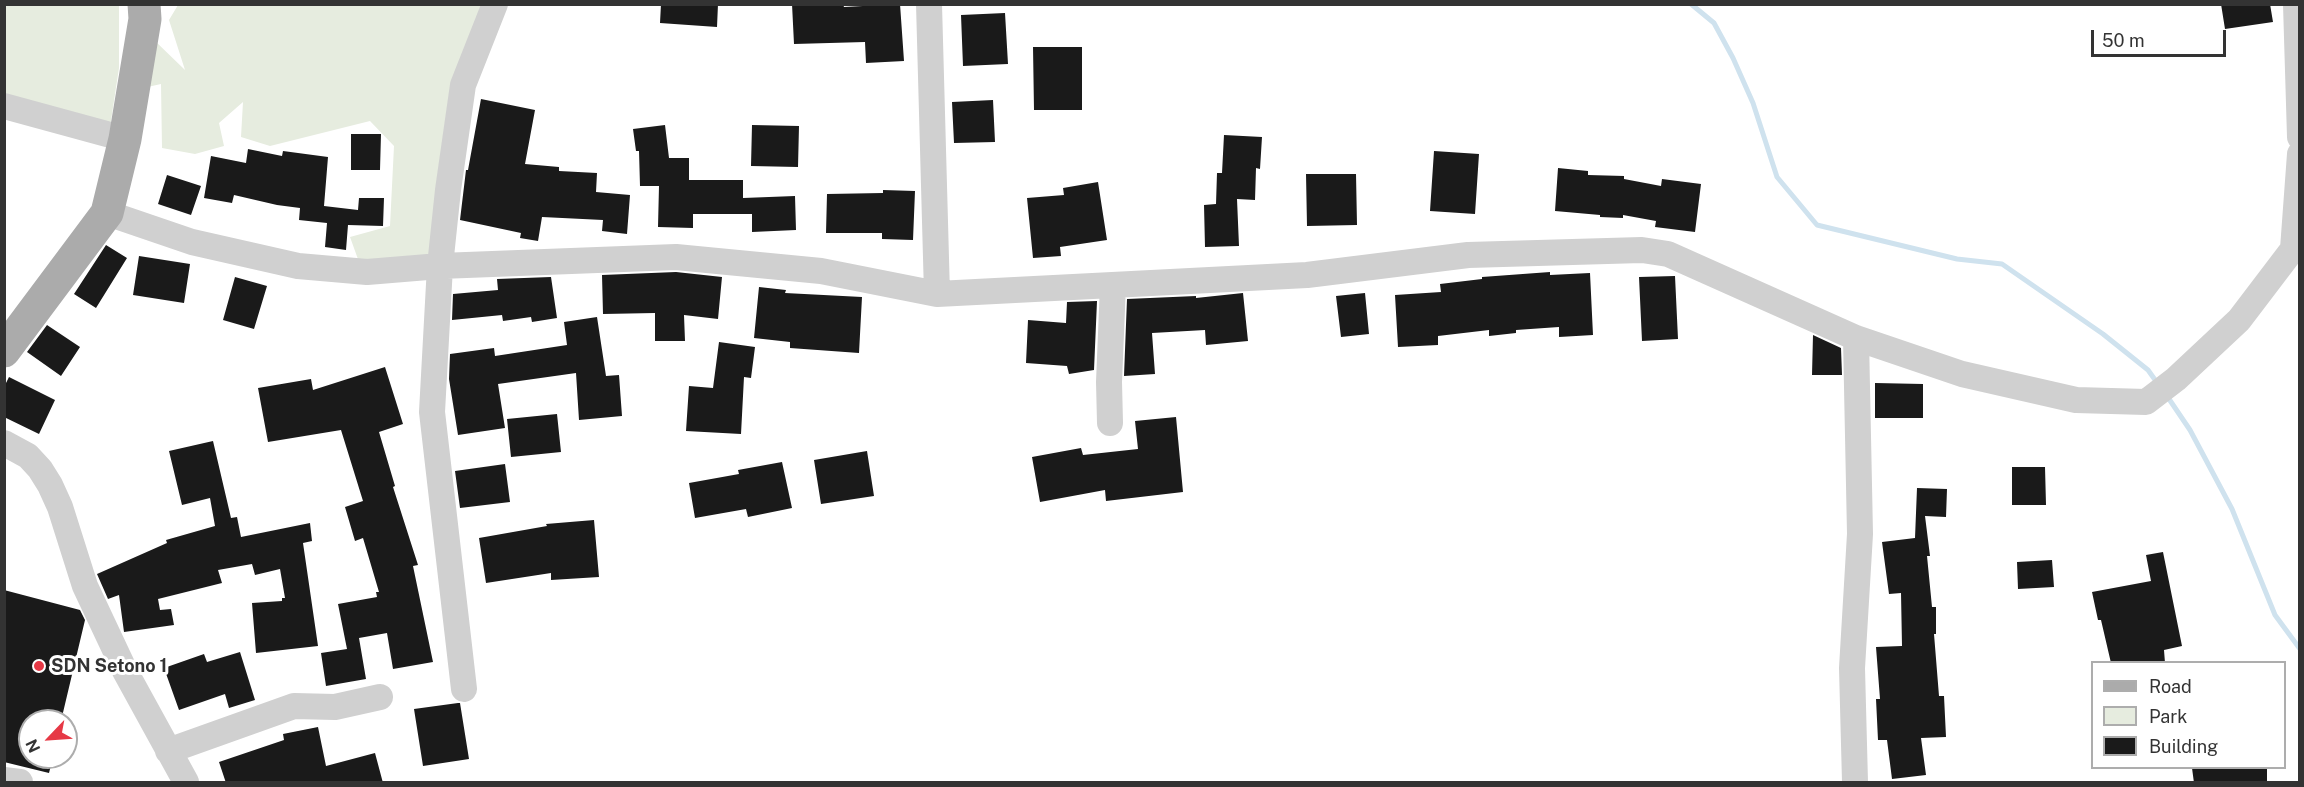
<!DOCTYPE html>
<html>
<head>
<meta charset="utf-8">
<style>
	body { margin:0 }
	#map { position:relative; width:2304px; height:787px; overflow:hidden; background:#fff; font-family:"Public Sans",sans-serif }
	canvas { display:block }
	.frame { position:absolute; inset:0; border:6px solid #333; pointer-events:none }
	.legend { position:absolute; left:2091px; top:661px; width:195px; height:108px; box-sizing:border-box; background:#fff; border:2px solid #adadad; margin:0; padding:8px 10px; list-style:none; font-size:18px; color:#333 }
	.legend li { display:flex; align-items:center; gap:12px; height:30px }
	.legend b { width:30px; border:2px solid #adadad }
	.north { position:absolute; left:18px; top:709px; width:60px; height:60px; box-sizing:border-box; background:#fff; border:2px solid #adadad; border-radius:50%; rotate:245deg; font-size:16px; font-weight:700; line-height:24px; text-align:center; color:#333 }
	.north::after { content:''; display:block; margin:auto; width:21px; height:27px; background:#e63946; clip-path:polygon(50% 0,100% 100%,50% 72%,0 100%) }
	.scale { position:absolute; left:2091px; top:30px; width:135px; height:27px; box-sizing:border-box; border:3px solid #333; border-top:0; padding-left:8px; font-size:18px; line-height:21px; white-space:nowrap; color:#333; -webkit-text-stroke:4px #fff; paint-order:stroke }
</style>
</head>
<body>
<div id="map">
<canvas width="2304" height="787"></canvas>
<div class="frame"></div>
<ul class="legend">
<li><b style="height:8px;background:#ababab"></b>Road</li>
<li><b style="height:16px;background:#e6ecdf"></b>Park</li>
<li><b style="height:16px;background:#1a1a1a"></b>Building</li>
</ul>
<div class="north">N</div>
<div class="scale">50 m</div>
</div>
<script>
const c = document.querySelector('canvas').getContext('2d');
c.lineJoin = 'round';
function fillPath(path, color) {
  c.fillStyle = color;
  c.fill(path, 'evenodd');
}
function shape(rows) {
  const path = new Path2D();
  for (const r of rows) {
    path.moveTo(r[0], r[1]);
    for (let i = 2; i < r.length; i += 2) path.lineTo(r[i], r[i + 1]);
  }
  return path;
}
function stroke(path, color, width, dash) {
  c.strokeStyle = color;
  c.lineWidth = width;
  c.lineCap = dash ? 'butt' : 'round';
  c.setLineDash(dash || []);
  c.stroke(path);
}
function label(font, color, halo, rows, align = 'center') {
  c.font = font + ' "Public Sans",sans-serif';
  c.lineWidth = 6;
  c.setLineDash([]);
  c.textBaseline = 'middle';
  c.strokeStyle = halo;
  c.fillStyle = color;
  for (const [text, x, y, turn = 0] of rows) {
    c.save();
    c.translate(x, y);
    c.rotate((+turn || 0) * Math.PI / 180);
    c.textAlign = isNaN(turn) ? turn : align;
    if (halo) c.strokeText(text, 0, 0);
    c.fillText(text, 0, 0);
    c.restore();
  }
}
const green = shape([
	[5,5,119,5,119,68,110,127,5,101],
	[178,5,494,5,463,85,440,266,359,262,350,237,390,226,394,146,370,121,270,146,241,137,243,102,219,123,224,146,195,154,162,148,161,84,143,88,152,38,185,70,169,20]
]);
const stream = shape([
	[1691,4,1714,23,1733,58,1753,103,1777,177,1817,225,1957,259,2002,264,2103,334,2148,370,2158,384],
	[2167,396,2190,430,2232,509,2275,615,2300,649]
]);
const building = shape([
	[661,4,718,4,717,27,660,23],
	[792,4,843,4,844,7,900,4,904,61,866,63,865,42,794,44],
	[2221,4,2270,4,2273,22,2225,29],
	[1005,13,1008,64,963,66,961,15],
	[1033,47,1082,47,1082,110,1034,110],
	[481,99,535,110,525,164,559,167,559,171,597,173,596,192,630,195,627,234,602,231,603,220,542,217,538,241,520,238,521,233,460,220,466,170,468,170],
	[993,100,995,142,954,143,952,102],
	[665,125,669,158,689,158,689,180,743,180,743,198,795,196,796,230,752,232,752,214,693,214,693,228,658,227,659,186,640,186,639,151,636,151,633,129],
	[752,125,799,126,798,167,751,166],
	[351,134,381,134,380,170,351,170],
	[1224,135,1262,137,1260,169,1256,168,1255,200,1237,199,1239,246,1205,247,1204,205,1216,204,1217,173,1222,173],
	[248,149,282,156,283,151,328,157,324,206,358,210,359,198,384,198,383,226,348,225,346,250,325,247,327,223,299,220,300,208,277,205,234,195,232,203,204,198,211,156,246,163],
	[1434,151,1479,154,1475,214,1430,211],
	[1558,168,1588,171,1588,175,1624,176,1624,179,1661,186,1662,179,1701,184,1695,232,1655,227,1656,221,1623,215,1623,218,1600,217,1600,215,1555,211],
	[1306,174,1356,174,1357,225,1307,226],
	[167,175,201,186,191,215,158,204],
	[1098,182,1107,240,1060,247,1061,256,1033,258,1027,198,1064,195,1063,188],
	[883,190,915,191,913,240,882,239,882,233,826,233,827,194,883,193],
	[106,245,127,258,96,308,74,294],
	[139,256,190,264,184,303,133,295],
	[676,272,722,277,718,319,684,315,685,341,655,341,655,313,603,314,602,275],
	[1550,272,1550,275,1590,273,1593,335,1559,337,1559,327,1516,330,1516,333,1489,336,1489,330,1438,336,1438,345,1398,347,1395,295,1441,292,1440,284,1482,279,1482,277],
	[1675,276,1678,339,1642,341,1639,277],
	[235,277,267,286,254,329,223,320],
	[551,277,557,318,532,322,531,317,503,321,502,315,452,320,453,294,498,290,497,279],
	[759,287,786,290,785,293,862,297,859,353,790,348,790,342,754,338],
	[1243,293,1248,341,1206,345,1205,330,1152,333,1155,374,1124,376,1127,299,1196,296,1196,298],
	[1365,293,1369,334,1341,337,1336,296],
	[1097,301,1094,370,1069,374,1067,366,1026,363,1028,320,1066,323,1067,302],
	[597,317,606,376,619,375,622,416,579,420,576,373,498,384,505,428,458,435,449,379,450,354,494,348,495,356,567,345,564,322],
	[47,325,80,347,61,376,27,352],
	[1813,335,1841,348,1842,375,1812,375],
	[719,342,755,347,751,378,744,377,741,434,686,431,689,386,713,388],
	[385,367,403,424,379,432,395,486,393,487,418,565,413,566,433,662,393,669,387,633,359,638,366,679,326,686,321,653,347,649,338,604,377,597,376,592,379,592,363,538,355,541,345,507,363,501,341,430,268,442,258,388,311,379,313,390],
	[9,377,55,400,39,434,4,417,4,387],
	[1875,383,1923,384,1923,418,1875,418],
	[557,414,561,452,511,457,507,419],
	[1176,417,1183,492,1106,501,1105,490,1040,502,1032,457,1081,448,1083,455,1138,449,1135,421],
	[213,441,231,518,237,517,241,537,310,523,312,541,303,543,318,646,256,653,252,603,282,601,282,598,285,598,280,569,255,575,252,564,218,570,222,583,158,599,160,610,171,609,174,625,124,632,119,595,108,599,97,574,167,543,166,540,215,526,210,498,182,505,169,451],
	[867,451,874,496,821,504,814,460],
	[782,462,792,508,748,517,746,509,695,518,689,483,739,474,738,470],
	[505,464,510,502,460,508,455,471],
	[2012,467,2045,467,2046,505,2012,505],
	[1917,488,1947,489,1946,517,1925,516,1930,556,1927,556,1932,607,1936,607,1936,634,1934,634,1939,696,1944,696,1946,737,1921,738,1926,775,1892,779,1887,740,1878,740,1876,699,1880,699,1876,647,1902,646,1901,593,1889,594,1882,542,1915,538],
	[594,520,599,577,551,580,551,573,486,583,479,538,547,526,546,524],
	[2163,552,2182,646,2164,650,2165,663,2111,663,2101,620,2098,620,2092,592,2151,581,2146,555],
	[2052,560,2054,587,2018,589,2017,562],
	[4,590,80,610,85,620,61,721,30,721,30,757,53,757,49,773,4,762],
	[240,652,255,700,229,708,225,694,179,710,164,668,204,654,207,662],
	[458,703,460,703,469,759,423,766,414,709],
	[318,727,326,766,375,753,383,783,226,783,219,762,284,740,283,734],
	[2192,768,2267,768,2267,783,2194,783]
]);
const minor = shape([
	[929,4,937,294],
	[2296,4,2300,137],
	[4,106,125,139],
	[107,213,192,242,298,266,367,272,440,266,676,257,821,271,937,294,1307,275,1468,255,1642,250,1668,254,1856,338,1962,374,2076,400,2146,402,2176,379,2239,320,2293,249,2300,251],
	[2293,249,2300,154],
	[1110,423,1109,382,1113,285],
	[4,443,28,456,40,469,50,485,60,507,85,586,125,671,186,782],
	[464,689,432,412,440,266,448,190,463,85,495,4],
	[168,751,294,706,335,707,380,697],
	[4,780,20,782],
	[1855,782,1852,668,1860,534,1856,338]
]);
const major = shape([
	[4,351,107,213,125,139,145,19,144,4]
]);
const markers = [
	[39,666,6,"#e63946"]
];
const poiNames = [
	["SDN Setono 1",51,666]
];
fillPath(green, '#e6ecdf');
stroke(stream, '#cfe2ee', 5);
fillPath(building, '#1a1a1a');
stroke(minor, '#d0d0d0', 26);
stroke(major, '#ababab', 33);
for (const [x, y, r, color] of markers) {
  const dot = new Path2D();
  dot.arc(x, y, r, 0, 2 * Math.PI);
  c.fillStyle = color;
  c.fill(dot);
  stroke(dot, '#fff', 2);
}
label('bold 18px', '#333', '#fff', poiNames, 'left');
</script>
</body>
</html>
